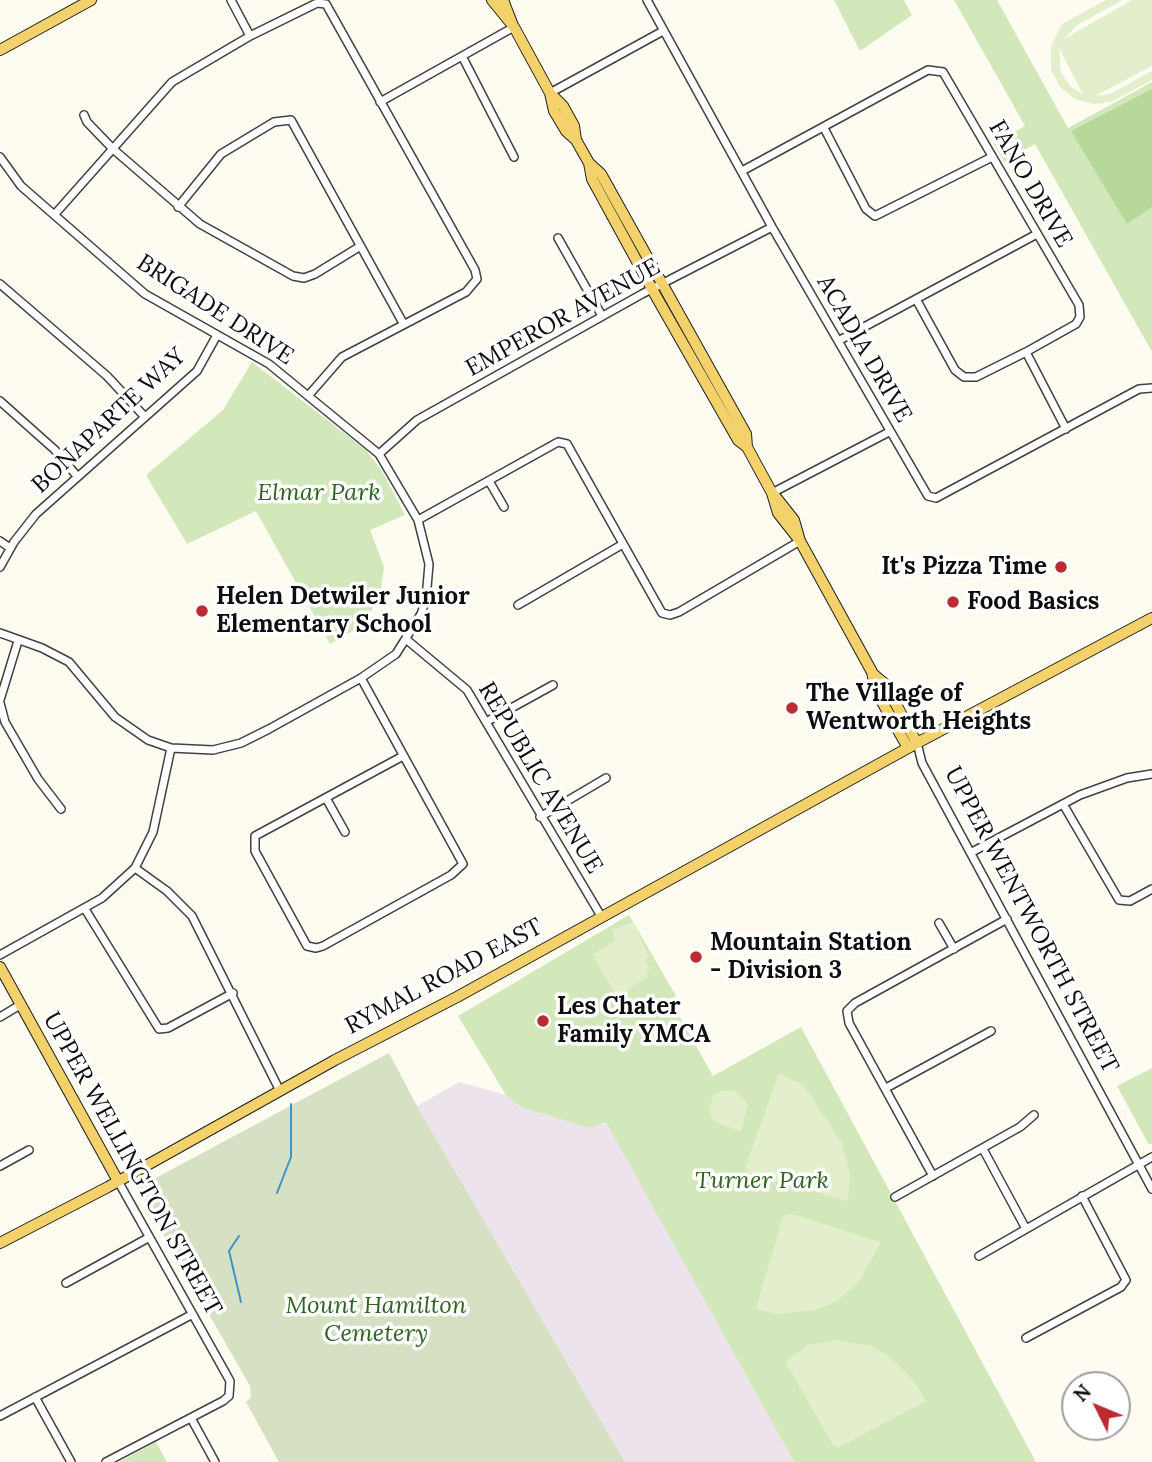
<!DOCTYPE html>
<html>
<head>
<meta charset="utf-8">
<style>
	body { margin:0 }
	#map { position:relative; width:1152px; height:1462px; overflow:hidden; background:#fefcf0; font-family:Lora,serif }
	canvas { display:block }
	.north { position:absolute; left:1061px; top:1371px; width:70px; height:70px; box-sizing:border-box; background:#fff; border:2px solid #9f9f9f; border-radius:50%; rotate:313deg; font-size:19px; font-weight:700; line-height:28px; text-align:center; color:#0e0e0e }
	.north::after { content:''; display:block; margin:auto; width:24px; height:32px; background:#ba2b32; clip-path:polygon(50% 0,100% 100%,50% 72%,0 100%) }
</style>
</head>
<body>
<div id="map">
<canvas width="1152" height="1462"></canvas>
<div class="north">N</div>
</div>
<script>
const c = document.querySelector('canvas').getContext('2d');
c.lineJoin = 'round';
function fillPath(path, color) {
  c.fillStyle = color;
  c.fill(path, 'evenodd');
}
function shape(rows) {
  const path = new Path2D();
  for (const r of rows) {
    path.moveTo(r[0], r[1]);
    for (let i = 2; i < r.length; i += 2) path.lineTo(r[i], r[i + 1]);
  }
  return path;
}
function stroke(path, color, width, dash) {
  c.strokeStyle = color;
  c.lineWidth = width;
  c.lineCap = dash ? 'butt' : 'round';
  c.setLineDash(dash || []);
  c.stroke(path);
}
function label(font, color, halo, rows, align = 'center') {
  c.font = font + ' Lora,serif';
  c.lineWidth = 7;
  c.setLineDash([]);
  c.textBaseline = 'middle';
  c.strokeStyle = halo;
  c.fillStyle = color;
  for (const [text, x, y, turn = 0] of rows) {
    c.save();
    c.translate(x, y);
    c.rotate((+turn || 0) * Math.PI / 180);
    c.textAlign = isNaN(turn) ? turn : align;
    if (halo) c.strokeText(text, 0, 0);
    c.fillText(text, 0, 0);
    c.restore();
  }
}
const industrial = shape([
	[459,1082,506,1095,521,1107,589,1128,606,1121,794,1462,625,1462,417,1106]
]);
const green = shape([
	[834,0,904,0,912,15,860,51],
	[954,0,997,0,1068,128,1152,82,1152,352,1035,144,1004,162,994,144,1025,126],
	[252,362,366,450,382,471,405,515,370,530,384,567,380,598,360,627,330,644,256,511,187,544,146,475,223,410],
	[629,915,675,994,677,1012,713,1076,801,1027,1036,1462,794,1462,606,1122,589,1128,521,1107,506,1095,458,1016],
	[1152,1068,1152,1143,1149,1145,1117,1086],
	[156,1442,167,1462,119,1462]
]);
const forest = shape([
	[1152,89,1152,207,1127,224,1071,131]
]);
const cemetery = shape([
	[389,1053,417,1106,625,1462,279,1462,246,1402,251,1397,250,1386,137,1188]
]);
const pitch = shape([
	[1106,0,1123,0,1077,25,1064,39,1132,0,1152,0,1152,66,1095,96,1110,94,1152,71,1152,80,1111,102,1094,104,1075,99,1060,87,1051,70,1051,46,1062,24],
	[1059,49,1060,50,1083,94,1071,87,1061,73],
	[633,922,649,957,645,960,650,970,646,972,648,977,629,988,628,994,618,1000,593,954,615,941,612,930],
	[779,1073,804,1086,842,1143,850,1173,848,1201,748,1173,745,1168],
	[725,1090,737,1092,748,1103,741,1132,712,1120,709,1108,714,1095],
	[788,1213,881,1242,859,1282,837,1301,816,1310,777,1314,756,1309,783,1216],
	[837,1340,871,1346,891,1358,914,1381,926,1401,839,1447,834,1446,785,1362,808,1345]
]);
const stream = shape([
	[277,1193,291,1157,291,1104],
	[239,1236,229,1251,241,1302]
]);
const minor = shape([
	[231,0,250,36],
	[647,0,772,227,928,496,936,498,1139,389,1152,388],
	[462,56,514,157],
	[550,93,663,31],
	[380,102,514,27],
	[84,115,87,122,113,149,200,224,293,276,304,278,315,274,359,247],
	[824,128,866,209,875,216,992,157],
	[0,157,21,186,145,294,269,364,379,454,418,520,429,564,426,599,421,614,396,654,361,678,269,729,241,743,213,750,171,748,148,740,115,717,69,662,42,648,0,633],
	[742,171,928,70,943,72,1079,305,1080,317,1076,324,1026,352,976,377,964,377,955,370,916,299],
	[178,207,221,154,274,122,291,120,403,323],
	[55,214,172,82,250,36,317,3,326,4,475,270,477,279,466,292,342,357,308,396],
	[558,238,602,316],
	[0,284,107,376,145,417],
	[838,341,1037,234],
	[1026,352,1066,429],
	[0,401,55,450,77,476],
	[379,454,417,420,642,294,772,227],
	[489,481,504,507],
	[772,493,889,432],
	[418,520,558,442,567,444,662,613,670,615,679,612,800,541],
	[0,541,10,548],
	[0,567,14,542,36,514,197,371,217,335],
	[518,605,623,544],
	[407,640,467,690,601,916],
	[361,678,463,864,451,875,323,946,316,948,307,946,255,851,255,836,403,756],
	[0,700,18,641],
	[0,703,5,722,38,779,61,809],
	[486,722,553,685],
	[917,743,922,763,1152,1189],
	[326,798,345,832],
	[1063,804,1119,900,1130,901,1152,889],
	[540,817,606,778],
	[972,852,1080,795,1127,778,1152,774],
	[135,868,167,891,192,916,280,1091],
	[85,909,159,1029,168,1028,233,993],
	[939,923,954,949],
	[0,955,102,898,135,868,153,832,171,748],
	[0,1017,20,1005],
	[886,1088,991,1031],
	[983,1149,1025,1227],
	[0,1166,29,1150],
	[933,1176,849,1023,847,1011,855,1003,1007,919],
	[895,1197,1020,1127,1034,1115],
	[979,1256,1152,1157],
	[66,1283,148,1238],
	[1026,1338,1121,1287,1126,1280,1082,1196],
	[35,1397,71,1462],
	[0,1416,191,1315],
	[191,1418,215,1462],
	[106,1462,223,1401,229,1396,230,1381,118,1181]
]);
const major = shape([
	[492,0,514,27,550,93,554,111,566,131,576,140,589,163,601,174,746,434,747,447,772,493,778,513,800,541],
	[503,0,512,23],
	[0,50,91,0],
	[550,93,563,106,574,126,576,140],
	[589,163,592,179,657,298,738,440,747,447],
	[775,496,794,520,800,541,872,672,876,691,908,748],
	[872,673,885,684,917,743],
	[0,967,118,1181],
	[0,1243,108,1187,335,1060,457,997,917,743,1152,618]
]);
const markers = [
	[1061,567,7,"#ba2b32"],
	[953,602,7,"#ba2b32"],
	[202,611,7,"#ba2b32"],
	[792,708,7,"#ba2b32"],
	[696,957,7,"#ba2b32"],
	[543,1021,7,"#ba2b32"]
];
const streetNames = [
	["FANO DRIVE",1030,184,60],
	["BRIGADE DRIVE",215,310,33],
	["EMPEROR AVENUE",563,318,-29],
	["ACADIA DRIVE",864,349,60],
	["BONAPARTE WAY",109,421,-43],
	["REPUBLIC AVENUE",540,778,59],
	["UPPER WENTWORTH STREET",1031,920,62],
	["RYMAL ROAD EAST",444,977,-28],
	["UPPER WELLINGTON STREET",132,1164,61]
];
const parkNames = [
	["Elmar Park",319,493],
	["Turner Park",762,1181],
	["Mount Hamilton",376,1306],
	["Cemetery",376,1334]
];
const poiNames = [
	["It's Pizza Time",1047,567,"right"],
	["Helen Detwiler Junior",216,597],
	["Elementary School",216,625],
	["Food Basics",967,602],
	["The Village of",806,694],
	["Wentworth Heights",806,722],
	["Mountain Station",710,943],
	["- Division 3",710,971],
	["Les Chater",557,1007],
	["Family YMCA",557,1035]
];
fillPath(industrial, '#ece3ed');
fillPath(green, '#d2e8bb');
fillPath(forest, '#b7d89b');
fillPath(cemetery, '#d6e0c2');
fillPath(pitch, '#e3efcc');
stroke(stream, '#4192c8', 2);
stroke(minor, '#414141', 10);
stroke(major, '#1f1f1f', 12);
stroke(minor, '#fff', 7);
stroke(major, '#f3d26c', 10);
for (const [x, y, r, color] of markers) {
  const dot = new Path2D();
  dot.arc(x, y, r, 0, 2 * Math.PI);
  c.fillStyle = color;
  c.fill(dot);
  stroke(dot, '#fff', 2.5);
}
label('24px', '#0e0e0e', '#fff', streetNames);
label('italic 24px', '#2f6421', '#fff', parkNames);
label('bold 24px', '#0e0e0e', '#fff', poiNames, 'left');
</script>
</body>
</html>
